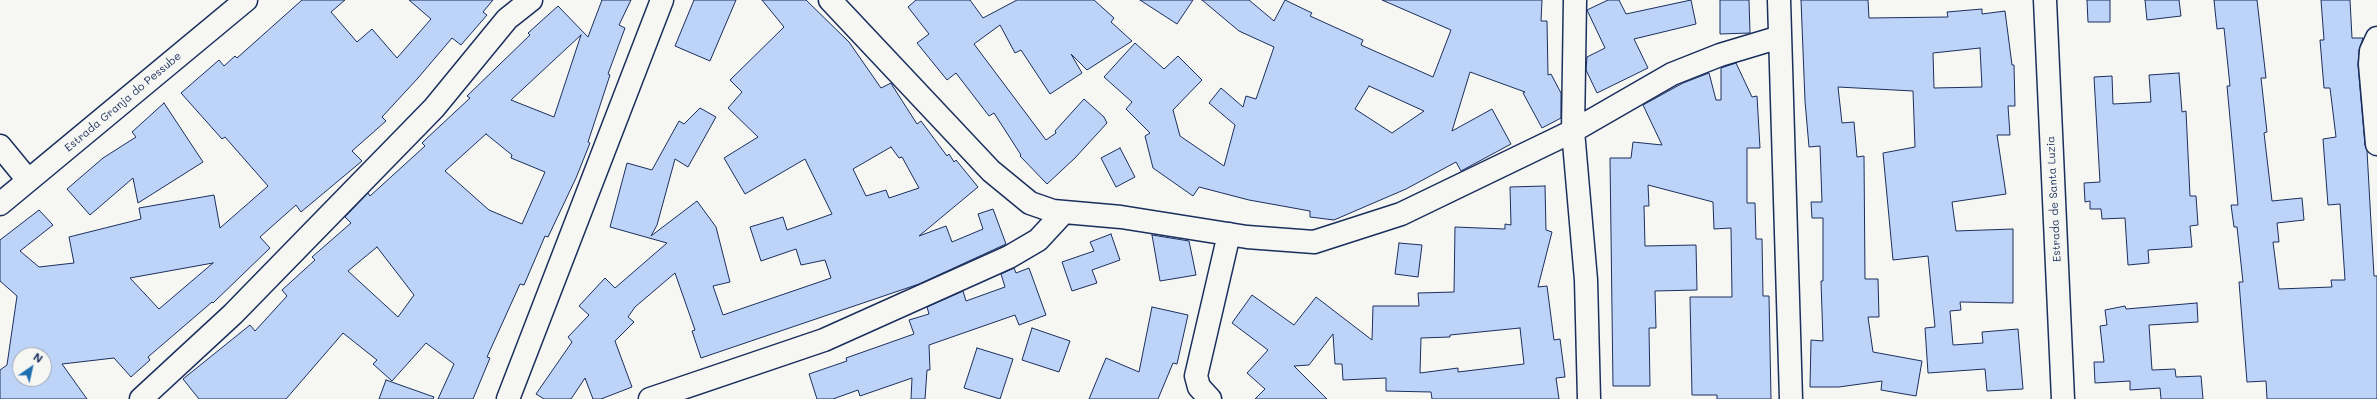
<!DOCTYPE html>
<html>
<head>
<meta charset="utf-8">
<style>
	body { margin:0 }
	#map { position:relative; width:2377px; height:399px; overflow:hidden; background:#f6f6f2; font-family:Mali,sans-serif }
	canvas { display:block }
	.north { position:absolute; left:12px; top:347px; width:40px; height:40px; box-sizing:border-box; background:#f6f6f2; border:1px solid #9ea6b7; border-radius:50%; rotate:34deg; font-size:11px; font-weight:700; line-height:16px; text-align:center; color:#1b2f5e }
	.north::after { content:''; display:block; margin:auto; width:14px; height:18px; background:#1f6fb2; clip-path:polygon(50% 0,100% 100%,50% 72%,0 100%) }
</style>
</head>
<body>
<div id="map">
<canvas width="2377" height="399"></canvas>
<div class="north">N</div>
</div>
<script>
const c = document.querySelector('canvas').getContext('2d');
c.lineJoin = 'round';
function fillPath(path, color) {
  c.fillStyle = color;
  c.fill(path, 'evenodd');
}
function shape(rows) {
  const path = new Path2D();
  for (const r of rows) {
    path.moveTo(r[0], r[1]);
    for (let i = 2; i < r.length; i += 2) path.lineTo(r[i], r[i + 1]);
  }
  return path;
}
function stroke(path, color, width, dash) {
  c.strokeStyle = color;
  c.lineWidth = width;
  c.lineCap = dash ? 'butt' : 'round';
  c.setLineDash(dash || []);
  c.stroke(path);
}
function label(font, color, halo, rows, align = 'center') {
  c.font = font + ' Mali,sans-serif';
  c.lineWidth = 4;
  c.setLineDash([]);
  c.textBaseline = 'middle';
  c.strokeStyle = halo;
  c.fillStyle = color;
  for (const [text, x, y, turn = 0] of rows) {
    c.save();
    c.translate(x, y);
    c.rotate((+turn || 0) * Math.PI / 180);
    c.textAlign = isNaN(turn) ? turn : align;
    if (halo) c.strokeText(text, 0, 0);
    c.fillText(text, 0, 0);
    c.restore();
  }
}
const building = shape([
	[302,0,345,0,331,12,357,42,372,29,397,58,431,19,409,0,493,0,483,12,487,15,461,45,452,38,418,78,382,117,386,121,352,151,362,161,301,212,296,205,260,237,270,248,213,303,212,302,148,357,150,360,131,377,114,358,62,364,87,399,0,399,0,370,7,365,17,296,0,281,0,240,39,210,53,225,20,251,39,267,74,263,69,237,141,219,139,208,214,195,220,228,268,186,225,137,222,139,181,93,219,60,224,66,235,56,237,58,302,0],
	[213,263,159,309,130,278,213,263],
	[20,355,44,355,44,379,20,379,20,355],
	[602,0,631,0,619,25,625,28,608,74,610,75,588,142,590,143,576,178,548,237,545,236,524,285,520,284,487,357,490,358,473,399,438,399,454,364,426,343,392,381,373,364,377,360,343,333,286,399,199,399,183,379,250,325,255,331,287,296,282,290,315,260,312,257,351,223,345,217,368,193,370,196,425,146,422,143,426,139,470,98,467,96,530,35,528,33,558,6,588,37,602,0],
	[581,35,554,117,511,100,581,35],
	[486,134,512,155,511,158,545,172,522,224,489,210,445,171,486,134],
	[377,247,414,295,398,317,348,271,377,247],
	[694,0,736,0,710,61,675,46,694,0],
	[762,0,806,0,849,42,881,88,891,83,892,85,917,124,921,121,947,156,949,154,954,162,956,160,978,187,919,236,946,226,952,242,983,229,978,214,993,209,1006,244,919,284,701,358,692,331,695,330,675,273,635,307,628,317,634,322,615,341,632,387,601,399,593,399,585,378,571,399,544,399,536,394,572,342,568,337,589,315,579,306,605,278,615,288,667,243,610,227,627,163,652,170,679,121,684,124,700,108,716,117,688,167,675,159,657,225,651,236,697,201,716,227,730,282,713,286,723,315,831,278,825,260,801,265,796,249,761,261,750,227,783,217,787,230,832,214,805,159,745,194,724,158,758,137,728,108,742,92,730,80,784,27,762,0],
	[891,147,899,158,902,157,919,188,889,198,886,190,866,196,853,169,891,147],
	[916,0,970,0,983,18,1017,0,1094,0,1114,18,1111,22,1132,41,1087,70,1071,54,1082,73,1050,94,1021,50,1015,53,1000,25,974,44,1046,140,1056,133,1055,131,1084,99,1104,117,1107,123,1075,158,1047,184,1020,156,1021,155,994,113,989,116,956,73,947,80,917,43,929,34,908,7,916,0],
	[1140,0,1193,0,1177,24,1140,0],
	[1202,0,1249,0,1274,21,1285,0,1312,13,1310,16,1363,40,1361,45,1433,77,1451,30,1382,0,1542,0,1541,21,1547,21,1548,75,1551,74,1561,93,1561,118,1542,128,1523,93,1525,92,1470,72,1452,131,1492,109,1511,144,1461,171,1456,162,1406,189,1334,220,1310,217,1310,211,1249,200,1199,187,1193,196,1153,168,1145,136,1150,133,1126,109,1132,102,1104,77,1135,43,1164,69,1178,56,1202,80,1173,110,1180,136,1224,166,1235,125,1209,103,1221,88,1243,107,1246,96,1256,99,1274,47,1239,31,1202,0],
	[1369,86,1424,111,1392,133,1355,109,1369,86],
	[1608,0,1619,0,1626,14,1691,0,1696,24,1634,39,1648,68,1597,93,1586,70,1587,57,1605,48,1587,10,1608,0],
	[1720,0,1749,0,1750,33,1720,34,1720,0],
	[1801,0,1868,0,1869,18,1948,17,1947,12,1982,9,1982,14,2005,11,2012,65,2014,65,2015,106,2008,106,2010,135,1997,135,2006,194,1952,202,1956,231,2013,229,2013,303,1960,302,1961,310,1950,311,1953,345,1983,343,1982,332,2018,329,2023,389,1987,391,1985,369,1928,373,1925,328,1935,327,1928,256,1893,260,1883,153,1915,147,1913,91,1838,87,1842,123,1854,122,1857,157,1864,156,1865,279,1878,279,1879,317,1868,317,1873,352,1922,361,1916,396,1881,390,1882,381,1839,387,1810,387,1811,340,1823,341,1821,281,1823,281,1823,218,1812,218,1811,202,1822,202,1820,146,1809,147,1805,101,1801,0],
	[1980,48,1982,87,1934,88,1933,53,1980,48],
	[2087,0,2110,0,2110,22,2088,22,2087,0],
	[2145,0,2179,0,2181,16,2147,20,2145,0],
	[2214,0,2257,0,2266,78,2261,78,2267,132,2264,133,2272,201,2302,198,2304,220,2277,223,2279,242,2273,242,2279,289,2332,287,2331,280,2345,280,2340,204,2328,205,2323,139,2336,137,2330,88,2324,88,2320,40,2324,40,2321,0,2350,0,2352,38,2363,38,2359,50,2358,65,2365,145,2367,151,2374,276,2377,276,2377,399,2267,399,2266,381,2247,382,2239,282,2243,282,2237,227,2234,227,2231,205,2238,205,2227,86,2230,86,2224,28,2217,29,2214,0],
	[1736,63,1752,97,1757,96,1760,148,1747,148,1747,203,1755,203,1756,239,1762,239,1763,296,1769,296,1771,399,1717,399,1717,395,1692,395,1690,297,1732,297,1731,228,1714,229,1713,202,1648,185,1649,206,1644,206,1645,246,1696,245,1697,290,1655,291,1656,328,1649,328,1650,386,1613,386,1610,158,1631,158,1633,142,1662,145,1643,105,1683,83,1709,73,1716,100,1721,100,1721,68,1736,63],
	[2179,73,2182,112,2186,111,2190,196,2196,196,2198,225,2190,226,2192,247,2148,250,2149,263,2128,265,2125,218,2102,219,2101,209,2090,209,2090,201,2085,202,2084,183,2100,182,2094,77,2112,76,2113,104,2151,102,2149,75,2179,73],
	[164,103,203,162,138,203,133,178,90,215,67,189,103,158,136,137,132,132,164,103],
	[1120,148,1135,177,1116,187,1101,158,1120,148],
	[1545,186,1546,230,1552,232,1538,287,1547,286,1554,340,1560,339,1565,377,1556,378,1559,399,1432,399,1431,392,1386,391,1386,378,1343,380,1342,364,1335,364,1333,334,1309,365,1294,366,1327,399,1255,399,1265,389,1247,373,1268,350,1232,323,1252,295,1294,325,1316,297,1372,340,1373,306,1419,306,1418,293,1454,292,1455,227,1505,229,1505,224,1511,225,1510,187,1545,186],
	[1520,328,1524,364,1458,372,1458,368,1420,373,1421,338,1450,337,1450,335,1520,328],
	[1111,234,1120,260,1092,270,1097,283,1072,291,1062,262,1094,251,1090,242,1111,234],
	[1152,235,1189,241,1196,275,1160,281,1152,235],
	[1399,243,1422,245,1418,277,1395,274,1399,243],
	[1014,268,1016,273,1029,268,1046,315,1019,325,1015,315,929,345,930,370,927,370,925,399,911,399,912,378,860,396,858,390,833,399,817,399,809,374,847,361,846,358,914,334,909,320,929,314,927,307,963,291,966,301,1005,287,1001,274,1014,268],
	[2197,303,2198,322,2149,325,2152,370,2175,369,2176,377,2201,376,2203,399,2161,399,2160,388,2130,390,2130,381,2095,383,2094,362,2104,362,2100,326,2107,325,2105,310,2125,306,2126,309,2197,303],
	[1152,307,1188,315,1177,364,1173,363,1158,399,1089,399,1106,358,1139,372,1152,307],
	[1032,328,1070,341,1059,372,1022,360,1032,328],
	[977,348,1013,359,1000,399,964,388,977,348],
	[386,380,434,397,433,399,379,399,386,380]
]);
const street = shape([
	[830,0,991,171,1030,203,1053,211,1121,217,1247,237,1314,242,1401,214,1573,131,1672,74,1720,55,1780,37],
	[1575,0,1573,131,1586,280,1589,399],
	[1779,0,1791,399],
	[2377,38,2371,51,2370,64,2377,144],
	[0,146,28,180],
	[141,399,233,314,434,108,507,19,531,0],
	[650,399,824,340,1009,257,1038,240,1064,212],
	[1210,399,1199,387,1196,376,1229,234]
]);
const secondary = shape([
	[2045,0,2063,399],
	[0,204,246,0],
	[508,399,662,0]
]);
const streetNames = [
	["Estrada Granja do Pessube",123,102,-40],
	["Estrada de Santa Luzia",2054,199,-93]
];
fillPath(building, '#bdd4f8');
stroke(building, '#1b2f5e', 1);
stroke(street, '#1b2f5e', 25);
stroke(secondary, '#1b2f5e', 25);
stroke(street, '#f6f6f2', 22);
stroke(secondary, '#f6f6f2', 22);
label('11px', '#1b2f5e', '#f6f6f2', streetNames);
</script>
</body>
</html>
